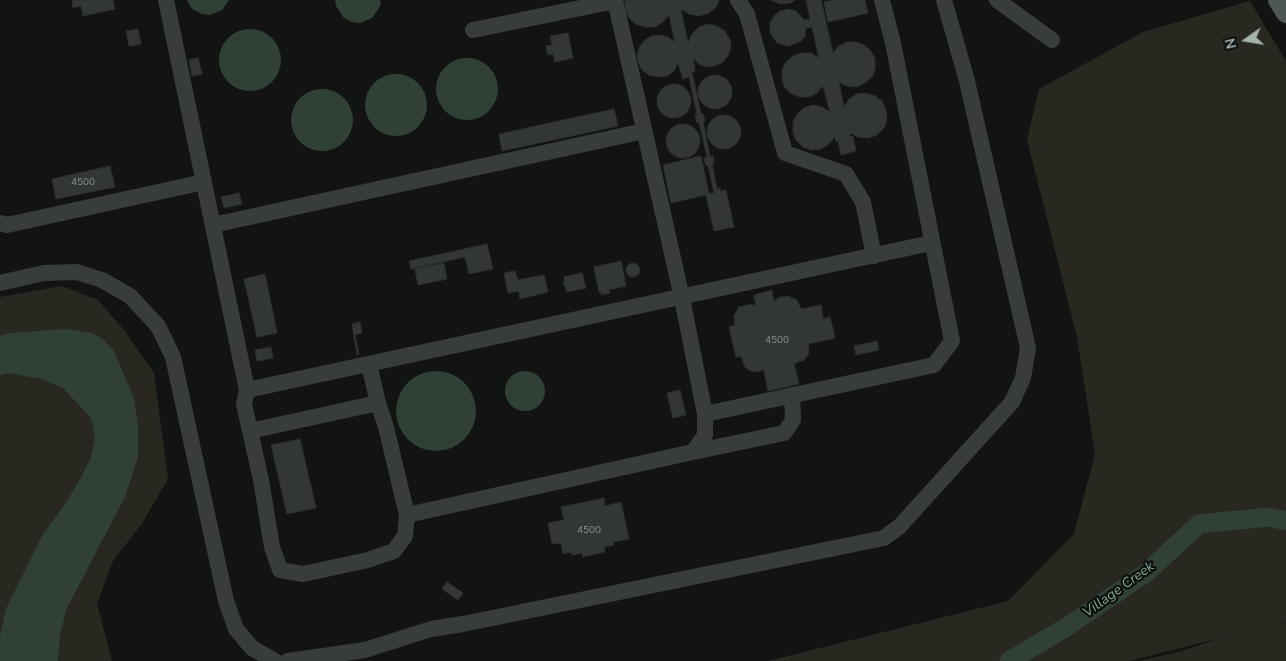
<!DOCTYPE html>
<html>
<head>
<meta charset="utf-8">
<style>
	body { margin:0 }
	#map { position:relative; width:1286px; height:661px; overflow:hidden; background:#121413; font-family:"Nunito Sans",sans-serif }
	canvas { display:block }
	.north { position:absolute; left:1221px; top:15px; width:50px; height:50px; -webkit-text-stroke:4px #0d0e0e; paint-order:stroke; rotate:257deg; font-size:14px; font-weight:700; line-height:20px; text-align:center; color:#a4b3ac }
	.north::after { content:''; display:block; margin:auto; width:18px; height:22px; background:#a4b3ac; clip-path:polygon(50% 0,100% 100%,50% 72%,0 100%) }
</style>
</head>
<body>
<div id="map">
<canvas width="1286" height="661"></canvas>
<div class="north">N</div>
</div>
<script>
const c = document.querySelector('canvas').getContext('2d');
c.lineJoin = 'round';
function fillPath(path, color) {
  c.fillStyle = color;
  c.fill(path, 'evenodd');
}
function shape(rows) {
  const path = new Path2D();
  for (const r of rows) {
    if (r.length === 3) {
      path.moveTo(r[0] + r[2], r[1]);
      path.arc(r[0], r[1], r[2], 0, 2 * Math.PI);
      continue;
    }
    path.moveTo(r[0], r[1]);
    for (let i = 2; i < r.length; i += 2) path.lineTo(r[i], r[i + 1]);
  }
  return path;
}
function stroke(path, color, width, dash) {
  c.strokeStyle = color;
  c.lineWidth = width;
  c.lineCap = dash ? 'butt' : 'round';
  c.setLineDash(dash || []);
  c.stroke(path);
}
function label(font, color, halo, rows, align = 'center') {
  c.font = font + ' "Nunito Sans",sans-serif';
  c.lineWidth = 4.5;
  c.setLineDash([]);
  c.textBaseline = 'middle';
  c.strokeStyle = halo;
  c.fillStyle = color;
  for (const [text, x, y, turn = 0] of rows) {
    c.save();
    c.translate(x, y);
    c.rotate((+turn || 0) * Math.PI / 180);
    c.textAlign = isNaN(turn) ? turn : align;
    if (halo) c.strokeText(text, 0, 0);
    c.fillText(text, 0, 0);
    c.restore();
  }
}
const green = shape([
	[1250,1,1286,61,1286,622,1280,623,1286,623,1286,661,1138,661,1178,652,1224,637,1129,661,768,661,1008,601,1074,534,1095,454,1077,337,1027,140,1039,89,1143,32],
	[62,286,98,300,124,330,154,373,168,479,143,522,113,561,97,604,112,661,0,661,0,297]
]);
const water = shape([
	[187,0,229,0,222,10,210,15,202,14,192,9],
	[335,0,380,0,381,3,379,8,372,18,360,23,352,22,343,17,336,6],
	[250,60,31],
	[467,89,31],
	[396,105,31],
	[322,120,31],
	[66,329,92,333,103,339,114,351,134,399,138,425,138,457,125,497,67,608,60,634,58,661,0,661,0,637,5,611,42,536,65,504,78,483,91,457,95,438,91,418,63,388,41,379,8,373,0,375,0,336,10,333],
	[436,411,40],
	[525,391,20]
]);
const river = shape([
	[1009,661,1065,628,1146,573,1199,524,1269,517,1286,521]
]);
const building = shape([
	[72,0,113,0,115,9,83,16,81,6,73,8,72,0],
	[625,0,719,0,716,7,709,13,699,16,689,14,681,9,688,43,692,34,699,27,708,24,717,26,725,31,730,40,731,48,728,56,723,62,715,66,707,67,699,64,693,59,695,71,692,72,701,114,703,113,705,121,703,121,710,157,713,156,714,164,712,164,717,189,720,188,720,191,726,190,734,227,714,231,706,195,671,203,663,165,701,156,709,194,714,193,708,165,706,166,704,158,707,157,699,122,697,123,695,115,697,115,689,77,683,79,678,63,674,71,667,76,658,77,649,75,642,70,638,62,637,54,640,46,645,40,652,36,660,35,668,37,675,42,669,15,663,22,655,27,645,27,636,24,629,18,625,9,625,0],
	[771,0,795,0,790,3,781,4,771,0],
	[806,0,821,0,833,53,839,46,847,42,856,42,864,45,871,51,875,59,875,69,872,77,865,83,856,87,847,86,839,82,844,107,849,99,857,94,866,93,875,96,882,101,886,110,887,119,884,128,877,135,868,138,858,137,850,133,850,137,853,136,856,151,841,155,838,141,836,142,835,137,829,144,821,149,812,150,803,147,796,140,793,132,793,122,797,114,804,108,813,105,822,107,830,112,823,86,817,93,809,97,800,97,792,94,785,88,782,79,782,70,786,62,793,56,801,53,811,53,819,58,812,27,806,28,805,36,801,41,789,46,777,43,770,32,770,23,774,16,780,11,788,9,796,11,804,20,810,19,806,0],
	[833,0,865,0,868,13,828,22,824,2,833,0],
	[138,29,141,44,129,46,126,31,138,29],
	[568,33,573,58,555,62,553,54,548,55,546,46,552,45,550,36,568,33],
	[198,58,202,74,192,76,189,60,198,58],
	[715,92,17],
	[674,101,17],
	[614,109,618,126,502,151,499,134,614,109],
	[724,132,17],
	[683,141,17],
	[110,166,115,187,56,199,52,179,110,166],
	[239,193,242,204,224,208,221,197,239,193],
	[487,244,493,269,469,274,465,257,411,269,409,261,487,244],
	[621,261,626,286,609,290,610,293,601,295,601,292,599,292,594,267,621,261],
	[444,263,447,279,418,285,415,269,444,263],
	[633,270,7],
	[515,271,518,280,544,275,548,292,520,299,519,291,508,293,504,273,515,271],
	[582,273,586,288,567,292,563,282,565,281,564,277,582,273],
	[265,274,277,333,257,337,244,279,265,274],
	[772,290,774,302,778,298,788,296,797,300,801,309,821,305,823,319,830,317,835,338,808,344,809,352,807,356,804,360,794,364,799,384,768,391,764,370,754,372,749,370,745,367,741,356,736,357,729,327,735,325,734,315,739,307,751,304,756,306,754,295,772,290],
	[360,322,362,333,355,335,359,354,357,355,352,324,360,322],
	[877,341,879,350,856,355,854,346,877,341],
	[271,347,273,358,257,361,255,350,271,347],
	[680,390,686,415,673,418,667,393,680,390],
	[300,439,316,508,287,514,271,445,300,439],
	[604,498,605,506,621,502,629,539,613,542,614,545,604,547,605,552,583,557,582,553,572,555,571,552,563,554,561,543,552,544,548,523,564,520,561,507,604,498],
	[447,582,463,593,458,600,442,589,447,582]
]);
const minor = shape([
	[166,0,247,390,931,243],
	[615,0,682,298,705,414,934,365,952,341,893,43,882,0],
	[738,0,747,14,785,153,846,174,863,202,874,256],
	[997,0,1052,40],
	[473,30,615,1],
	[0,223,7,225,204,182],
	[213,225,644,131],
	[0,283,44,273,77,272,102,280,130,296,158,326,173,357,226,601,236,629,252,648,275,661],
	[369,364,378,403],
	[247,390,244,404,261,480,272,547,280,570,303,574,368,560,394,551,405,536,407,515,693,452,705,435,705,414],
	[250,431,378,403,386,427,407,515],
	[693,452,784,433,793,420,792,395],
	[288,661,365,650,431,629,463,624,884,538,900,526,1012,402,1023,378,1028,348,967,81,944,0]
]);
const major = shape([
	[1278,0,1286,13]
]);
const numberNames = [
	["4500",83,183],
	["4500",777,341],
	["4500",589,531]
];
const waterNames = [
	["Village Creek",1119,590,-36]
];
fillPath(green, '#282821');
fillPath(water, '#304035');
stroke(river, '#304035', 19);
fillPath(building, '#323634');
stroke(building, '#2c2f2f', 1);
stroke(minor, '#383d3c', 16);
stroke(major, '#4f5754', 20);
label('10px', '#88948e', null, numberNames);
label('italic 14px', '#7dad8b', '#0d0e0e', waterNames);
</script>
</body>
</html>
